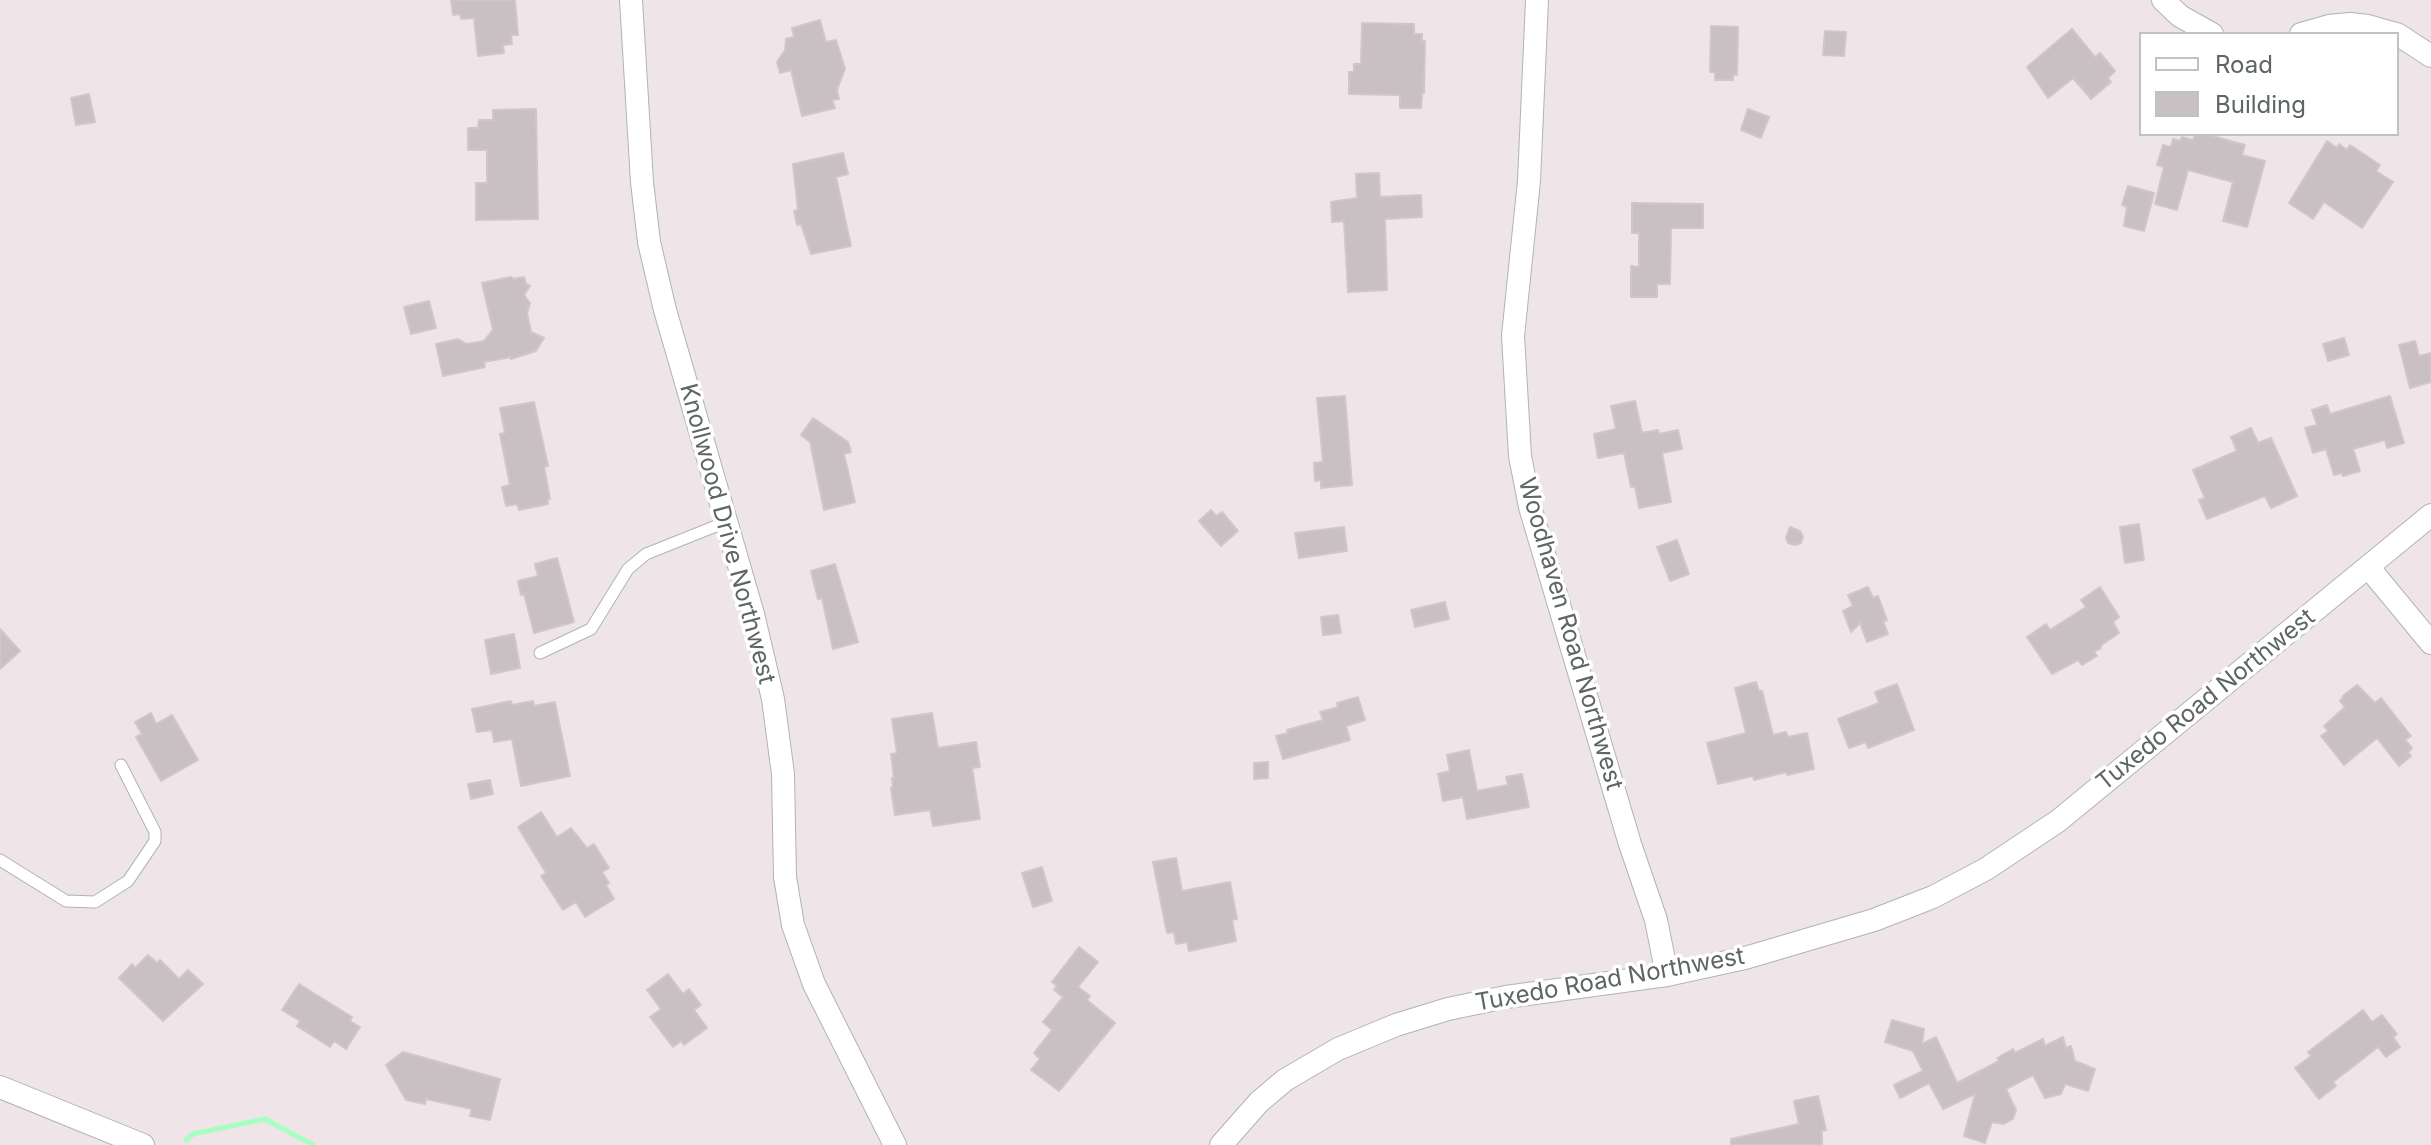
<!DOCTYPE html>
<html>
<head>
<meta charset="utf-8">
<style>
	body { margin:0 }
	#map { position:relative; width:2431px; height:1145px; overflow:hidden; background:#efe5e9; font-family:Inter,sans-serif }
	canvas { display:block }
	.legend { position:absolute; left:2139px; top:32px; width:260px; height:104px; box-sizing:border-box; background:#fff; border:2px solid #bec2c0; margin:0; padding:10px 14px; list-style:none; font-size:24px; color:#5d6661 }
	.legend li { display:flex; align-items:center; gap:16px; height:40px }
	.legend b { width:40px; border:2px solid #bec2c0 }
</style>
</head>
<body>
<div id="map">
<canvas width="2431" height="1145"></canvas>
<ul class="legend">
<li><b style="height:10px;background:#fff"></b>Road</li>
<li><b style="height:22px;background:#c8c0c3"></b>Building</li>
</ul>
</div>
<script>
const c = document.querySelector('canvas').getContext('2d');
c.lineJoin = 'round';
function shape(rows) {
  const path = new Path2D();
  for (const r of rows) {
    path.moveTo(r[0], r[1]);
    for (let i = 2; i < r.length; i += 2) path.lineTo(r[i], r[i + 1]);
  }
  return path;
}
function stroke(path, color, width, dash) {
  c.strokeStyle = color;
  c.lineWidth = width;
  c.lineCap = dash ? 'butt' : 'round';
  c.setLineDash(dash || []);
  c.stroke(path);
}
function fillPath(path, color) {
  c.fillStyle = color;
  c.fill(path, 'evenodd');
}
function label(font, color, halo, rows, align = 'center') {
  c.font = font + ' Inter,sans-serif';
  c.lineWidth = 7;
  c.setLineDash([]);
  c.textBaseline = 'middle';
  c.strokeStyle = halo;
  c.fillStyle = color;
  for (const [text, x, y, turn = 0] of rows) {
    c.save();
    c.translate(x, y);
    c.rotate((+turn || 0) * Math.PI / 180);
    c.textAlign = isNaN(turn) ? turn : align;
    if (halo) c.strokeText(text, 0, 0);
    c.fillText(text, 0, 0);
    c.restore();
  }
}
const stream = shape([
	[186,1140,193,1134,265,1119,313,1145]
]);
const building = shape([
	[451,0,515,0,518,35,511,35,512,44,503,45,504,53,478,56,474,18,461,19,460,14,453,15,451,0],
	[820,20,826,42,836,40,845,69,837,90,839,99,832,100,835,108,802,116,791,70,780,73,777,62,785,50,786,39,794,37,792,28,820,20],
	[1362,23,1414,24,1414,34,1422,34,1422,41,1425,41,1424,93,1422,93,1421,108,1400,108,1400,95,1349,94,1349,72,1354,72,1354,64,1361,64,1362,23],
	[1711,26,1738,27,1737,75,1733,74,1733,80,1715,80,1715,72,1710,72,1711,26],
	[2072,29,2095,57,2100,53,2115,71,2108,78,2111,82,2091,99,2073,78,2048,98,2027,67,2072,29],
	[1825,31,1846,32,1844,56,1823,55,1825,31],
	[89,94,95,122,76,125,71,98,89,94],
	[536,109,538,219,476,220,476,183,487,183,487,150,468,150,468,128,478,128,479,120,493,120,493,110,536,109],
	[1748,109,1769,117,1761,138,1741,130,1748,109],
	[2195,134,2205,134,2245,145,2242,155,2265,161,2247,227,2223,221,2233,182,2188,170,2177,210,2155,204,2164,167,2157,165,2163,145,2171,147,2173,139,2180,141,2182,137,2193,140,2195,134],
	[2327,141,2337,148,2339,144,2347,150,2350,145,2380,165,2376,171,2393,182,2362,228,2324,202,2313,219,2289,203,2327,141],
	[843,153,848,174,836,177,851,246,811,254,801,224,797,225,794,211,798,210,793,164,843,153],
	[1379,173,1380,197,1421,195,1422,217,1385,219,1387,290,1348,292,1344,221,1332,222,1331,202,1357,198,1356,174,1379,173],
	[2128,186,2154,193,2144,231,2124,226,2127,207,2122,205,2128,186],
	[1632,203,1703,204,1703,228,1671,228,1670,284,1657,284,1657,297,1631,297,1631,266,1639,267,1639,233,1632,233,1632,203],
	[511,277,514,279,524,277,526,284,530,286,524,295,530,303,527,313,531,332,544,338,536,351,511,359,511,357,484,362,485,367,443,376,436,344,458,339,467,344,484,341,493,330,482,283,511,277],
	[429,301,436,328,411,334,404,307,429,301],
	[2344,338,2349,355,2328,361,2323,344,2344,338],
	[2415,341,2419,356,2431,353,2431,382,2410,388,2399,345,2415,341],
	[1345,396,1352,485,1321,488,1321,480,1315,481,1314,463,1323,462,1317,398,1345,396],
	[2390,396,2404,443,2387,448,2385,440,2353,449,2360,471,2343,476,2342,473,2334,475,2326,449,2313,453,2305,428,2317,425,2312,410,2327,405,2330,414,2390,396],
	[1635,401,1642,433,1658,430,1659,434,1678,430,1682,449,1662,453,1671,502,1639,508,1635,486,1631,487,1624,453,1598,458,1594,434,1616,429,1611,406,1635,401],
	[534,402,548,466,544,467,550,499,547,500,548,504,519,510,517,504,506,506,502,487,510,485,500,434,505,433,500,408,534,402],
	[813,418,848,442,851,452,844,454,855,502,824,510,810,442,801,435,813,418],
	[2251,428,2258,443,2271,438,2297,496,2271,508,2265,496,2207,519,2199,500,2205,498,2193,470,2237,451,2231,437,2251,428],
	[1211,510,1216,516,1222,512,1238,531,1221,546,1199,521,1211,510],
	[2139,524,2144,560,2125,563,2120,527,2139,524],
	[1344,527,1347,551,1299,558,1295,533,1344,527],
	[1790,527,1800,531,1803,537,1801,543,1795,545,1788,543,1786,537,1790,527],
	[1677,540,1689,574,1670,581,1657,547,1677,540],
	[557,558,574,622,534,633,524,594,521,595,518,581,538,576,535,564,557,558],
	[835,564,858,642,833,649,822,598,818,599,811,571,835,564],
	[1868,587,1873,598,1878,596,1887,620,1883,622,1888,634,1867,642,1860,623,1851,632,1843,611,1853,606,1848,595,1868,587],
	[2100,587,2119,617,2113,622,2119,633,2100,646,2101,648,2094,652,2097,656,2082,665,2078,660,2052,674,2027,637,2046,624,2050,630,2086,607,2081,600,2100,587],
	[1445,602,1449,619,1415,627,1411,610,1445,602],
	[1338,615,1341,633,1323,635,1321,617,1338,615],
	[0,629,20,651,0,669,0,629],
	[514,634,520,668,491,674,485,640,514,634],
	[1756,682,1759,691,1762,691,1773,735,1786,732,1788,737,1807,733,1814,769,1787,775,1786,772,1754,780,1753,776,1718,784,1707,743,1746,733,1735,688,1756,682],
	[1897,684,1914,730,1868,748,1866,742,1849,748,1838,719,1879,703,1875,692,1897,684],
	[2357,685,2375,703,2381,698,2411,736,2405,740,2412,748,2408,752,2411,756,2399,766,2377,738,2344,765,2321,736,2328,731,2324,726,2345,707,2340,701,2344,695,2357,685],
	[1358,697,1365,720,1346,726,1350,740,1283,759,1276,736,1288,733,1287,730,1323,720,1320,712,1338,707,1337,703,1358,697],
	[511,701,512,705,533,701,534,706,555,702,570,776,521,786,512,739,494,742,492,730,477,732,472,709,511,701],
	[151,713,156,724,172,715,198,760,161,781,136,737,142,734,135,722,151,713],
	[932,713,938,748,976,742,980,767,972,768,980,819,933,826,930,810,895,815,891,788,893,787,892,778,894,778,891,754,897,753,892,719,932,713],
	[1469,750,1477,791,1508,785,1506,777,1522,774,1529,807,1467,819,1463,797,1443,801,1438,774,1450,771,1447,755,1469,750],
	[1268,762,1268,778,1254,779,1254,763,1268,762],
	[490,780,493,794,471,799,468,784,490,780],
	[541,812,557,837,571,828,587,848,594,844,609,868,602,872,609,883,606,885,614,899,585,917,576,902,563,910,541,876,546,873,518,827,541,812],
	[1176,858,1182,891,1230,882,1237,919,1232,920,1236,941,1189,951,1187,942,1176,944,1174,932,1167,933,1153,862,1176,858],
	[1042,867,1052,901,1033,907,1022,873,1042,867],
	[1079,947,1098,962,1078,987,1090,996,1087,1000,1115,1023,1059,1091,1031,1070,1040,1059,1034,1053,1052,1030,1043,1022,1063,997,1054,990,1057,986,1052,982,1079,947],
	[148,955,157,963,160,960,179,979,188,970,203,984,163,1021,119,978,132,964,135,968,148,955],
	[668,974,683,994,689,989,701,1005,694,1010,707,1028,684,1045,681,1041,673,1047,650,1017,661,1009,647,990,668,974],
	[299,984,352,1017,350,1021,360,1027,346,1049,334,1041,330,1047,297,1026,300,1021,282,1010,299,984],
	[2363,1010,2372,1022,2382,1015,2397,1034,2393,1037,2400,1047,2386,1057,2378,1047,2333,1082,2336,1086,2319,1099,2295,1068,2311,1056,2308,1052,2363,1010],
	[1892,1020,1924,1029,1922,1044,1936,1037,1957,1083,1999,1061,1997,1058,2013,1049,2015,1053,2043,1039,2045,1046,2063,1037,2066,1048,2071,1046,2075,1061,2095,1069,2088,1091,2065,1084,2061,1094,2045,1098,2033,1075,2006,1089,2016,1110,2013,1119,2004,1124,1992,1122,1985,1143,1964,1136,1975,1094,1943,1109,1929,1083,1900,1098,1894,1085,1923,1071,1913,1051,1885,1042,1892,1020],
	[403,1052,500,1079,490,1120,470,1116,472,1109,426,1099,425,1104,406,1100,386,1065,403,1052],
	[1818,1096,1826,1130,1822,1131,1822,1145,1731,1145,1731,1139,1799,1124,1794,1101,1818,1096]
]);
const lane = shape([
	[540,653,591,629,628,569,646,554,726,522],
	[0,860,66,901,95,902,128,881,155,841,155,832,121,765]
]);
const street = shape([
	[631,0,642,182,649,242,665,310,753,614,773,699,783,774,785,877,793,925,814,984,895,1145],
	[1537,0,1529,181,1513,336,1520,456,1530,507,1630,844,1656,920,1667,975],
	[2163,0,2180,16,2212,34],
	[2301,34,2329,26,2350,24,2368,26,2396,34],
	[2397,34,2431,56],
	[2369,568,2431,643],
	[0,1087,143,1145],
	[1221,1145,1259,1102,1285,1080,1338,1049,1396,1025,1448,1009,1506,997,1667,975,1745,958,1874,920,1933,897,1986,869,2058,821,2431,515]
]);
const streetNames = [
	["Knollwood Drive Northwest",727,534,75],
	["Woodhaven Road Northwest",1570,634,74],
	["Tuxedo Road Northwest",2206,700,-39],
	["Tuxedo Road Northwest",1610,980,-10]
];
stroke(stream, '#a7fec3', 5);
fillPath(building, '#c8c0c3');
stroke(building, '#d4c4cb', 2);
stroke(lane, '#aeb5b2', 13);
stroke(street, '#aeb5b2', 24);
stroke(lane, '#fff', 11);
stroke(street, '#fff', 22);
label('24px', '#5d6661', '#fff', streetNames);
</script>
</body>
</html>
